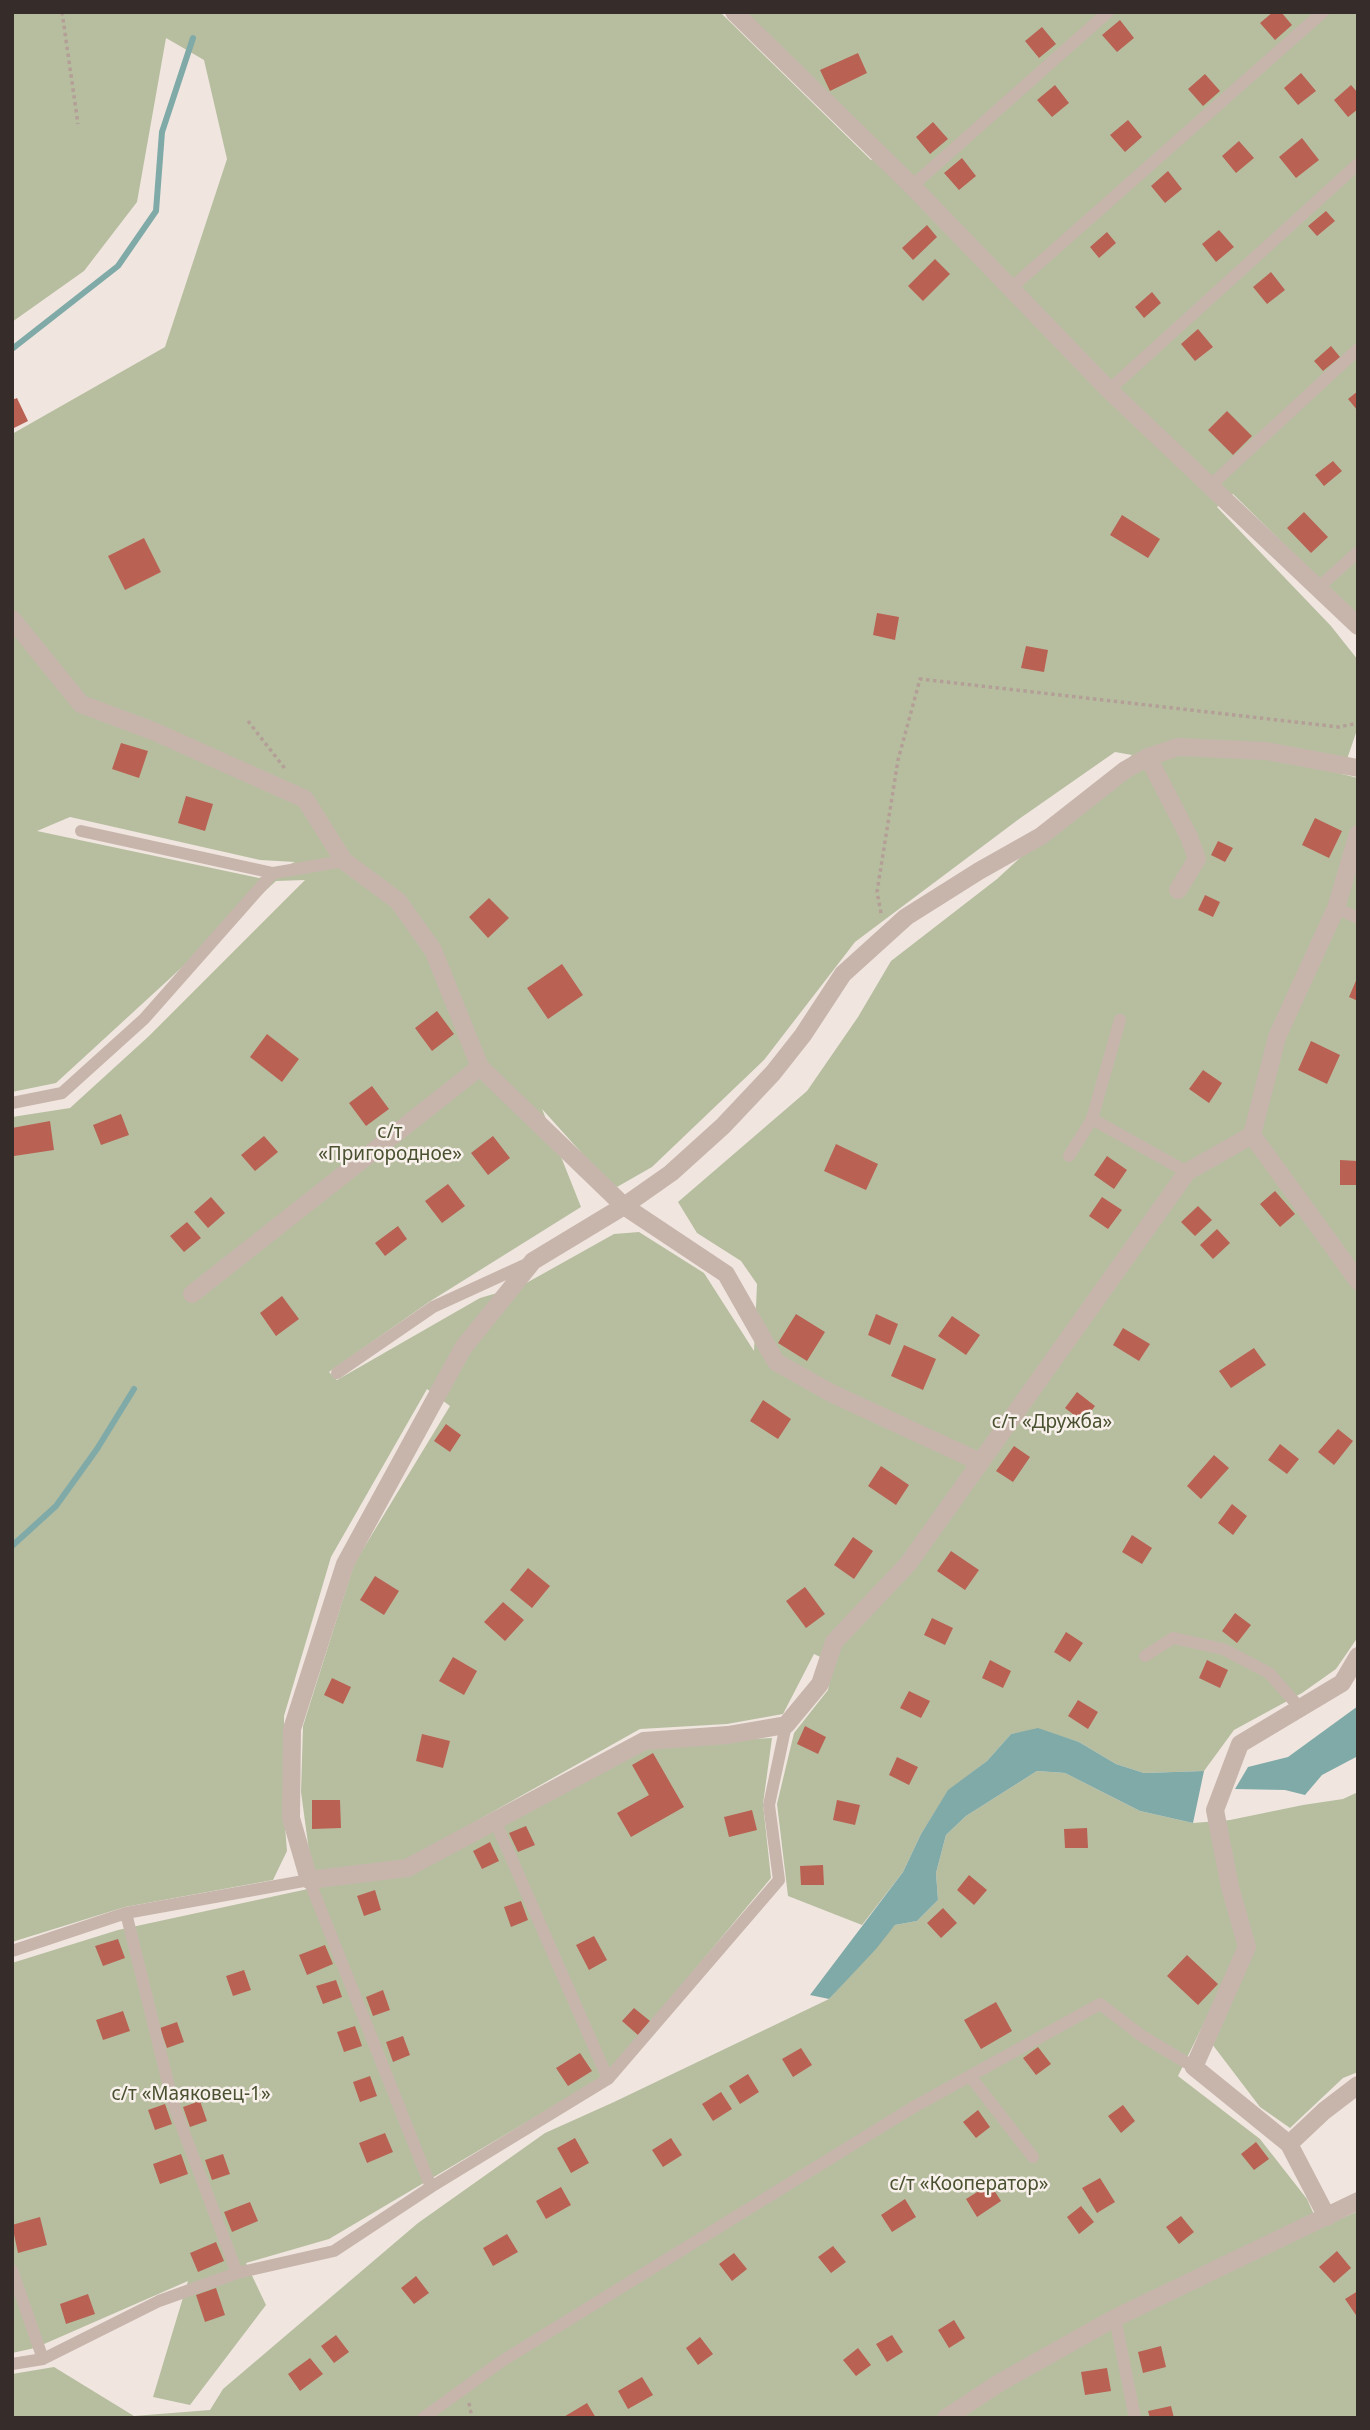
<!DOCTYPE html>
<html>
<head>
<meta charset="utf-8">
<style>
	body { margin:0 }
	#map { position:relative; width:1370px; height:2430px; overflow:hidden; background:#f0e6df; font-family:"Noto Sans",sans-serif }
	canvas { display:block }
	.frame { position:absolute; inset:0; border:14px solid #362c2a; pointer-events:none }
</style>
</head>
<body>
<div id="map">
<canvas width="1370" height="2430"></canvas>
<div class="frame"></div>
</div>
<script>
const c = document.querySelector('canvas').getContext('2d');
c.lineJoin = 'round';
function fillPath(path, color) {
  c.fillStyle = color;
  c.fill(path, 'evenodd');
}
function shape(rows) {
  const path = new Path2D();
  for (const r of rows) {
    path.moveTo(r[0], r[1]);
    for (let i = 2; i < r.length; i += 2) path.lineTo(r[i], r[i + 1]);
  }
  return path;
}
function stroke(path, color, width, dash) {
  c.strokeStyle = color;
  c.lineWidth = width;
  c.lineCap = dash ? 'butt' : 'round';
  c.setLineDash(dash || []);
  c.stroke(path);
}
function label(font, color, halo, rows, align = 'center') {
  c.font = font + ' "Noto Sans",sans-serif';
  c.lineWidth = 5;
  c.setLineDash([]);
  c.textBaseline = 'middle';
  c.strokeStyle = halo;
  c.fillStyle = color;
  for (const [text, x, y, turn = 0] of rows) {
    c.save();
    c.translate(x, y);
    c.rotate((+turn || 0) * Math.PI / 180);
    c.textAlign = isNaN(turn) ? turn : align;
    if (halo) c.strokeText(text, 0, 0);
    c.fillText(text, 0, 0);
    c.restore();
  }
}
const green = shape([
	[12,12,720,12,871,160,887,152,744,12,1358,12,1358,617,1233,494,1217,507,1331,626,1358,660,1358,727,1342,774,1358,778,1358,1637,1336,1669,1302,1693,1234,1730,1204,1771,1144,1773,1116,1764,1079,1742,1038,1729,1011,1734,987,1761,948,1791,921,1834,903,1872,862,1925,788,1896,777,1804,794,1733,828,1690,833,1663,814,1654,783,1714,727,1724,640,1729,471,1824,479,1839,650,1744,772,1738,763,1804,771,1878,608,2074,329,2239,246,2263,266,2305,190,2405,153,2397,188,2281,35,2348,12,2353,12,1963,118,1930,317,1887,309,1851,301,1792,303,1726,354,1564,450,1406,427,1389,331,1557,284,1716,284,1814,287,1851,273,1880,125,1907,12,1942,12,1117,70,1108,149,1036,305,880,276,881,56,1083,12,1092,12,434,165,347,227,159,204,60,166,38,137,202,84,271,12,322],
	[1115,752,1132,755,997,879,891,961,858,1017,807,1091,678,1202,697,1233,741,1261,757,1284,754,1351,704,1273,639,1232,614,1234,521,1286,480,1298,337,1380,329,1372,429,1302,581,1207,542,1109,606,1180,617,1187,652,1167,764,1060,855,942,1019,819],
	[70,817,260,860,295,862,259,878,37,831],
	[1037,1771,1065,1773,1140,1811,1193,1823,1230,1820,1303,1805,1343,1799,1358,1792,1358,2072,1343,2078,1290,2128,1260,2107,1212,2044,1205,2021,1178,2076,1260,2139,1307,2199,1320,2228,1358,2211,1358,2418,12,2418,12,2374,54,2367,134,2416,210,2410,223,2389,418,2223,545,2133,614,2102,829,1999,895,1925,917,1921,938,1900,936,1873,946,1835,966,1816]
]);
const water = shape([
	[1358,1706,1358,1756,1322,1775,1305,1795,1285,1790,1235,1789,1248,1767,1288,1757],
	[1038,1728,1079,1742,1116,1764,1144,1773,1204,1771,1193,1823,1140,1811,1065,1773,1037,1771,966,1816,946,1835,936,1873,938,1900,917,1921,895,1925,876,1949,829,1999,810,1995,903,1872,921,1834,948,1790,987,1761,1011,1734]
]);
const stream = shape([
	[12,349,118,266,156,211,162,132,193,38],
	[12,1546,56,1506,97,1449,134,1389]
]);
const building = shape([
	[1273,12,1281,12,1292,25,1275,40,1260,23],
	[1120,20,1134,38,1117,52,1102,35],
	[1042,27,1056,44,1039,58,1025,41],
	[858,53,867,73,830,91,820,70],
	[1301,73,1316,91,1298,105,1284,88],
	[1205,74,1220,91,1203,106,1188,89],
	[1055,85,1069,103,1052,117,1037,100],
	[1351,85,1358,93,1358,109,1348,117,1334,100],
	[1128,120,1142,137,1125,152,1110,135],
	[933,122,948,139,930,154,916,137],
	[1302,138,1319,160,1296,178,1279,157],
	[1239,141,1254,158,1236,173,1222,156],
	[962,158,976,176,959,190,944,173],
	[1168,171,1182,189,1165,203,1151,186],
	[1326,211,1335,221,1317,236,1308,226],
	[927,225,937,237,913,260,902,248],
	[1219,230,1234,247,1216,262,1202,244],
	[1107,232,1116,243,1099,258,1090,247],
	[935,259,950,274,923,301,908,286],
	[1271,272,1285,290,1267,304,1253,287],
	[1152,292,1161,303,1144,318,1135,307],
	[1198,329,1213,347,1195,361,1181,344],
	[1331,346,1340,357,1323,371,1314,361],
	[1358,391,1358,411,1348,399],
	[17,398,28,421,12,429,12,400],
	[1227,411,1252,436,1233,455,1208,430],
	[1333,461,1342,471,1324,486,1315,475],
	[1304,512,1328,537,1311,553,1287,528],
	[1122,515,1160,539,1148,558,1110,535],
	[144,538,161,572,125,590,108,556],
	[877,613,899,617,895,640,873,635],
	[1026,646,1048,650,1044,672,1021,668],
	[121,743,148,751,139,778,112,769],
	[186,796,213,804,205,831,178,823],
	[1315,818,1342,831,1329,858,1302,845],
	[1218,841,1233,848,1225,862,1211,855],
	[1205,895,1220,902,1213,917,1198,910],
	[489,898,509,918,488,938,469,917],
	[562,964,583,995,548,1019,527,988],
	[1358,976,1358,1001,1349,997],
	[437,1011,454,1034,432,1051,415,1028],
	[267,1034,299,1059,282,1082,250,1057],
	[1311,1041,1340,1055,1327,1084,1298,1070],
	[1203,1070,1222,1083,1209,1103,1189,1089],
	[372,1086,389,1109,366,1126,349,1103],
	[121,1114,129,1135,101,1145,93,1125],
	[50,1121,54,1150,14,1156,12,1128],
	[264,1136,278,1152,255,1171,241,1155],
	[493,1136,510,1158,488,1175,471,1153],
	[836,1144,878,1164,866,1190,824,1171],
	[1107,1156,1127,1170,1114,1189,1094,1175],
	[1340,1160,1358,1161,1358,1185,1340,1185],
	[448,1184,465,1206,442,1223,425,1201],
	[1275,1191,1295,1214,1280,1227,1260,1204],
	[211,1197,225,1213,208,1228,194,1212],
	[1102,1197,1122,1210,1108,1229,1089,1216],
	[1198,1206,1212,1220,1195,1236,1181,1222],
	[187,1222,201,1238,184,1252,170,1236],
	[398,1226,407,1239,385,1256,375,1243],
	[1217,1229,1230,1243,1213,1259,1200,1245],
	[282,1296,299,1319,276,1336,260,1313],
	[796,1314,825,1332,807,1361,778,1343],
	[876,1314,898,1324,890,1345,868,1335],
	[952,1316,980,1335,966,1355,938,1336],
	[1123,1328,1150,1344,1139,1361,1113,1345],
	[904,1345,936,1359,923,1390,891,1376],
	[1254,1348,1266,1365,1231,1388,1219,1371],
	[1077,1392,1095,1406,1083,1422,1065,1408],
	[763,1400,791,1419,778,1439,750,1421],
	[446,1424,461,1435,450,1452,434,1441],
	[1338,1429,1353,1441,1334,1465,1318,1452],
	[1280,1444,1299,1459,1287,1474,1268,1460],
	[1014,1446,1030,1457,1013,1482,996,1471],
	[1214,1455,1229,1468,1201,1499,1187,1486],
	[881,1466,909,1485,896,1505,868,1486],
	[1232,1504,1247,1516,1233,1535,1218,1523],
	[1132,1535,1152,1548,1142,1564,1122,1552],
	[853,1537,873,1551,854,1579,834,1565],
	[951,1551,979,1570,965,1590,937,1571],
	[528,1568,550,1586,532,1608,510,1590],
	[375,1576,399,1591,384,1615,360,1600],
	[805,1587,825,1614,806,1628,786,1601],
	[503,1602,524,1620,505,1641,484,1622],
	[1235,1613,1251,1625,1237,1643,1222,1631],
	[932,1618,953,1628,945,1645,924,1635],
	[1066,1632,1083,1643,1070,1662,1054,1652],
	[453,1657,477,1671,464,1695,439,1681],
	[990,1660,1011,1671,1003,1688,982,1678],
	[1207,1660,1228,1670,1220,1688,1199,1678],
	[332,1678,351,1687,343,1704,324,1695],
	[909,1691,930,1701,921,1718,900,1708],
	[1078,1700,1098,1712,1088,1729,1068,1716],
	[805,1726,826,1737,818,1754,797,1744],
	[422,1734,450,1741,443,1768,416,1761],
	[653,1753,684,1807,631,1837,617,1813,649,1795,632,1765],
	[897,1757,918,1767,909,1785,889,1775],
	[312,1800,340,1800,341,1828,312,1829],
	[837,1800,860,1805,855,1825,833,1820],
	[752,1810,757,1830,729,1837,724,1817],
	[526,1826,535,1845,518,1852,509,1833],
	[1087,1828,1088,1848,1065,1848,1064,1829],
	[490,1842,499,1861,482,1869,473,1851],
	[823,1865,824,1885,801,1885,800,1866],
	[969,1875,987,1890,974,1905,957,1890],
	[375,1890,381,1910,364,1916,357,1896],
	[521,1901,528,1920,511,1927,504,1907],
	[943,1908,957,1923,941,1938,927,1923],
	[594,1936,607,1960,589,1970,576,1945],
	[118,1939,125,1958,103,1966,95,1946],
	[325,1945,333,1964,307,1975,299,1955],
	[1187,1955,1218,1984,1198,2005,1167,1976],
	[244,1970,251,1990,233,1996,226,1976],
	[336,1980,342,1997,323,2004,316,1986],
	[383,1990,390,2010,373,2016,366,1997],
	[996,2002,1012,2031,981,2049,964,2020],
	[634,2008,650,2021,638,2035,622,2021],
	[123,2011,130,2031,103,2040,96,2020],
	[177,2022,184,2042,167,2048,160,2028],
	[355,2026,362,2046,344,2052,337,2032],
	[403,2036,410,2055,393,2062,386,2042],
	[1038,2047,1051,2064,1036,2075,1023,2058],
	[801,2048,812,2065,793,2077,782,2059],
	[580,2053,592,2071,568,2086,556,2068],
	[748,2074,759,2092,740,2104,729,2086],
	[370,2076,377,2096,360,2102,353,2082],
	[721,2092,732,2109,713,2121,702,2104],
	[200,2101,207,2121,190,2127,183,2107],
	[165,2104,172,2124,155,2130,148,2110],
	[1123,2105,1135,2121,1121,2133,1108,2116],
	[978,2110,990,2127,976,2138,963,2122],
	[385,2133,393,2152,367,2163,359,2143],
	[575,2138,589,2163,571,2173,557,2148],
	[671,2138,682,2155,663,2167,652,2150],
	[1256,2142,1269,2159,1254,2170,1241,2154],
	[181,2154,188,2174,160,2184,153,2164],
	[223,2154,230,2174,212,2180,205,2160],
	[1100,2178,1115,2202,1097,2213,1082,2188],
	[990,2184,1001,2201,977,2217,966,2199],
	[561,2187,571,2205,546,2219,536,2201],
	[905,2199,916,2217,892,2232,881,2215],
	[250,2202,258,2221,232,2232,224,2212],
	[1081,2206,1094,2222,1079,2234,1067,2217],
	[1181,2216,1194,2232,1179,2244,1166,2227],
	[40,2217,47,2245,18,2253,12,2225],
	[507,2234,518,2252,493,2266,483,2248],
	[216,2242,224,2261,198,2272,190,2253],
	[833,2246,846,2262,831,2273,818,2257],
	[1337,2251,1351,2268,1334,2283,1319,2267],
	[734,2253,747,2269,732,2281,719,2264],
	[416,2276,429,2293,414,2304,401,2288],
	[216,2288,225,2315,205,2322,196,2295],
	[1358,2291,1358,2318,1345,2299],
	[88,2294,95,2314,66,2324,60,2304],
	[954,2320,965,2338,949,2348,938,2330],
	[336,2335,349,2352,334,2363,321,2346],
	[892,2335,903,2352,887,2362,876,2344],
	[700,2337,713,2354,698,2365,686,2348],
	[1161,2346,1166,2367,1143,2373,1138,2352],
	[858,2348,871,2365,856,2376,843,2360],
	[310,2358,323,2374,300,2391,288,2374],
	[1107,2368,1111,2391,1085,2395,1081,2372],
	[642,2377,653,2395,628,2409,618,2391],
	[587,2403,596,2418,562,2418],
	[1171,2406,1174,2418,1150,2418,1148,2411]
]);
const path = shape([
	[62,12,78,124],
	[248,721,286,770],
	[881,913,877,892,898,760,920,679,1339,727,1358,723],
	[469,2403,472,2418]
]);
const service = shape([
	[912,186,1108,12],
	[1010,289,1323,12],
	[1109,390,1358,164],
	[1211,485,1358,349],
	[1319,587,1358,552],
	[81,831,273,873,344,861],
	[1336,908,1358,918],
	[12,1103,62,1093,144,1019,273,873],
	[1092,1119,1120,1020],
	[1069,1156,1092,1119,1187,1172],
	[337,1373,433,1307,529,1263],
	[1145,1656,1173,1638,1223,1649,1269,1673,1300,1708],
	[495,1821,608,2079],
	[126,1913,173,2103,237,2273],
	[12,1951,126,1913,309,1880,431,2187],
	[970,2076,1033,2157],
	[12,2270,43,2359],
	[1115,2318,1135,2418],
	[12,2364,43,2359,159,2301,237,2273,334,2251,431,2187,608,2079,779,1880,769,1805,786,1725],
	[423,2418,502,2361,912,2108,1100,2004,1142,2036,1194,2067]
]);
const minor = shape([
	[734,12,912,186,1109,390,1358,626],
	[12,619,81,704,153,731,305,799,344,861,398,901,433,950,480,1067,624,1206,726,1274,776,1362,831,1393,980,1462],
	[1148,757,1189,837,1197,859,1178,890],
	[1358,768,1266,751,1178,747,1148,757,1125,770,1041,836,979,871,906,917,843,974,803,1035,773,1073,723,1126,671,1173,624,1206,533,1261,463,1348,345,1564,292,1729,291,1818,309,1880,407,1868,644,1741,728,1735,786,1725,820,1684,834,1642,908,1564,1187,1172,1252,1135,1277,1037,1336,908,1358,834],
	[1252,1135,1358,1281],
	[192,1294,480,1067],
	[1289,2144,1324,2111,1358,2085],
	[1327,2217,1289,2144,1194,2067,1247,1947,1230,1887,1215,1810,1240,1744,1342,1683,1358,1656],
	[946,2418,999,2383,1115,2318,1358,2201]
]);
const parkNames = [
	["с/т",390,1133],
	["«Пригородное»",390,1155],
	["с/т «Дружба»",1052,1423],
	["с/т «Маяковец-1»",191,2095],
	["с/т «Кооператор»",969,2185]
];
fillPath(green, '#b7bea0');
fillPath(water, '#80aaa8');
stroke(stream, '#80aaa8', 6);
fillPath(building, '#b96153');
stroke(path, '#b39f96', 3.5, [3.5, 3.5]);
stroke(service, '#c7b5ac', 12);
stroke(minor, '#c7b5ac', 18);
label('19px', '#495130', '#f8f0eb', parkNames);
</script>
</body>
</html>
